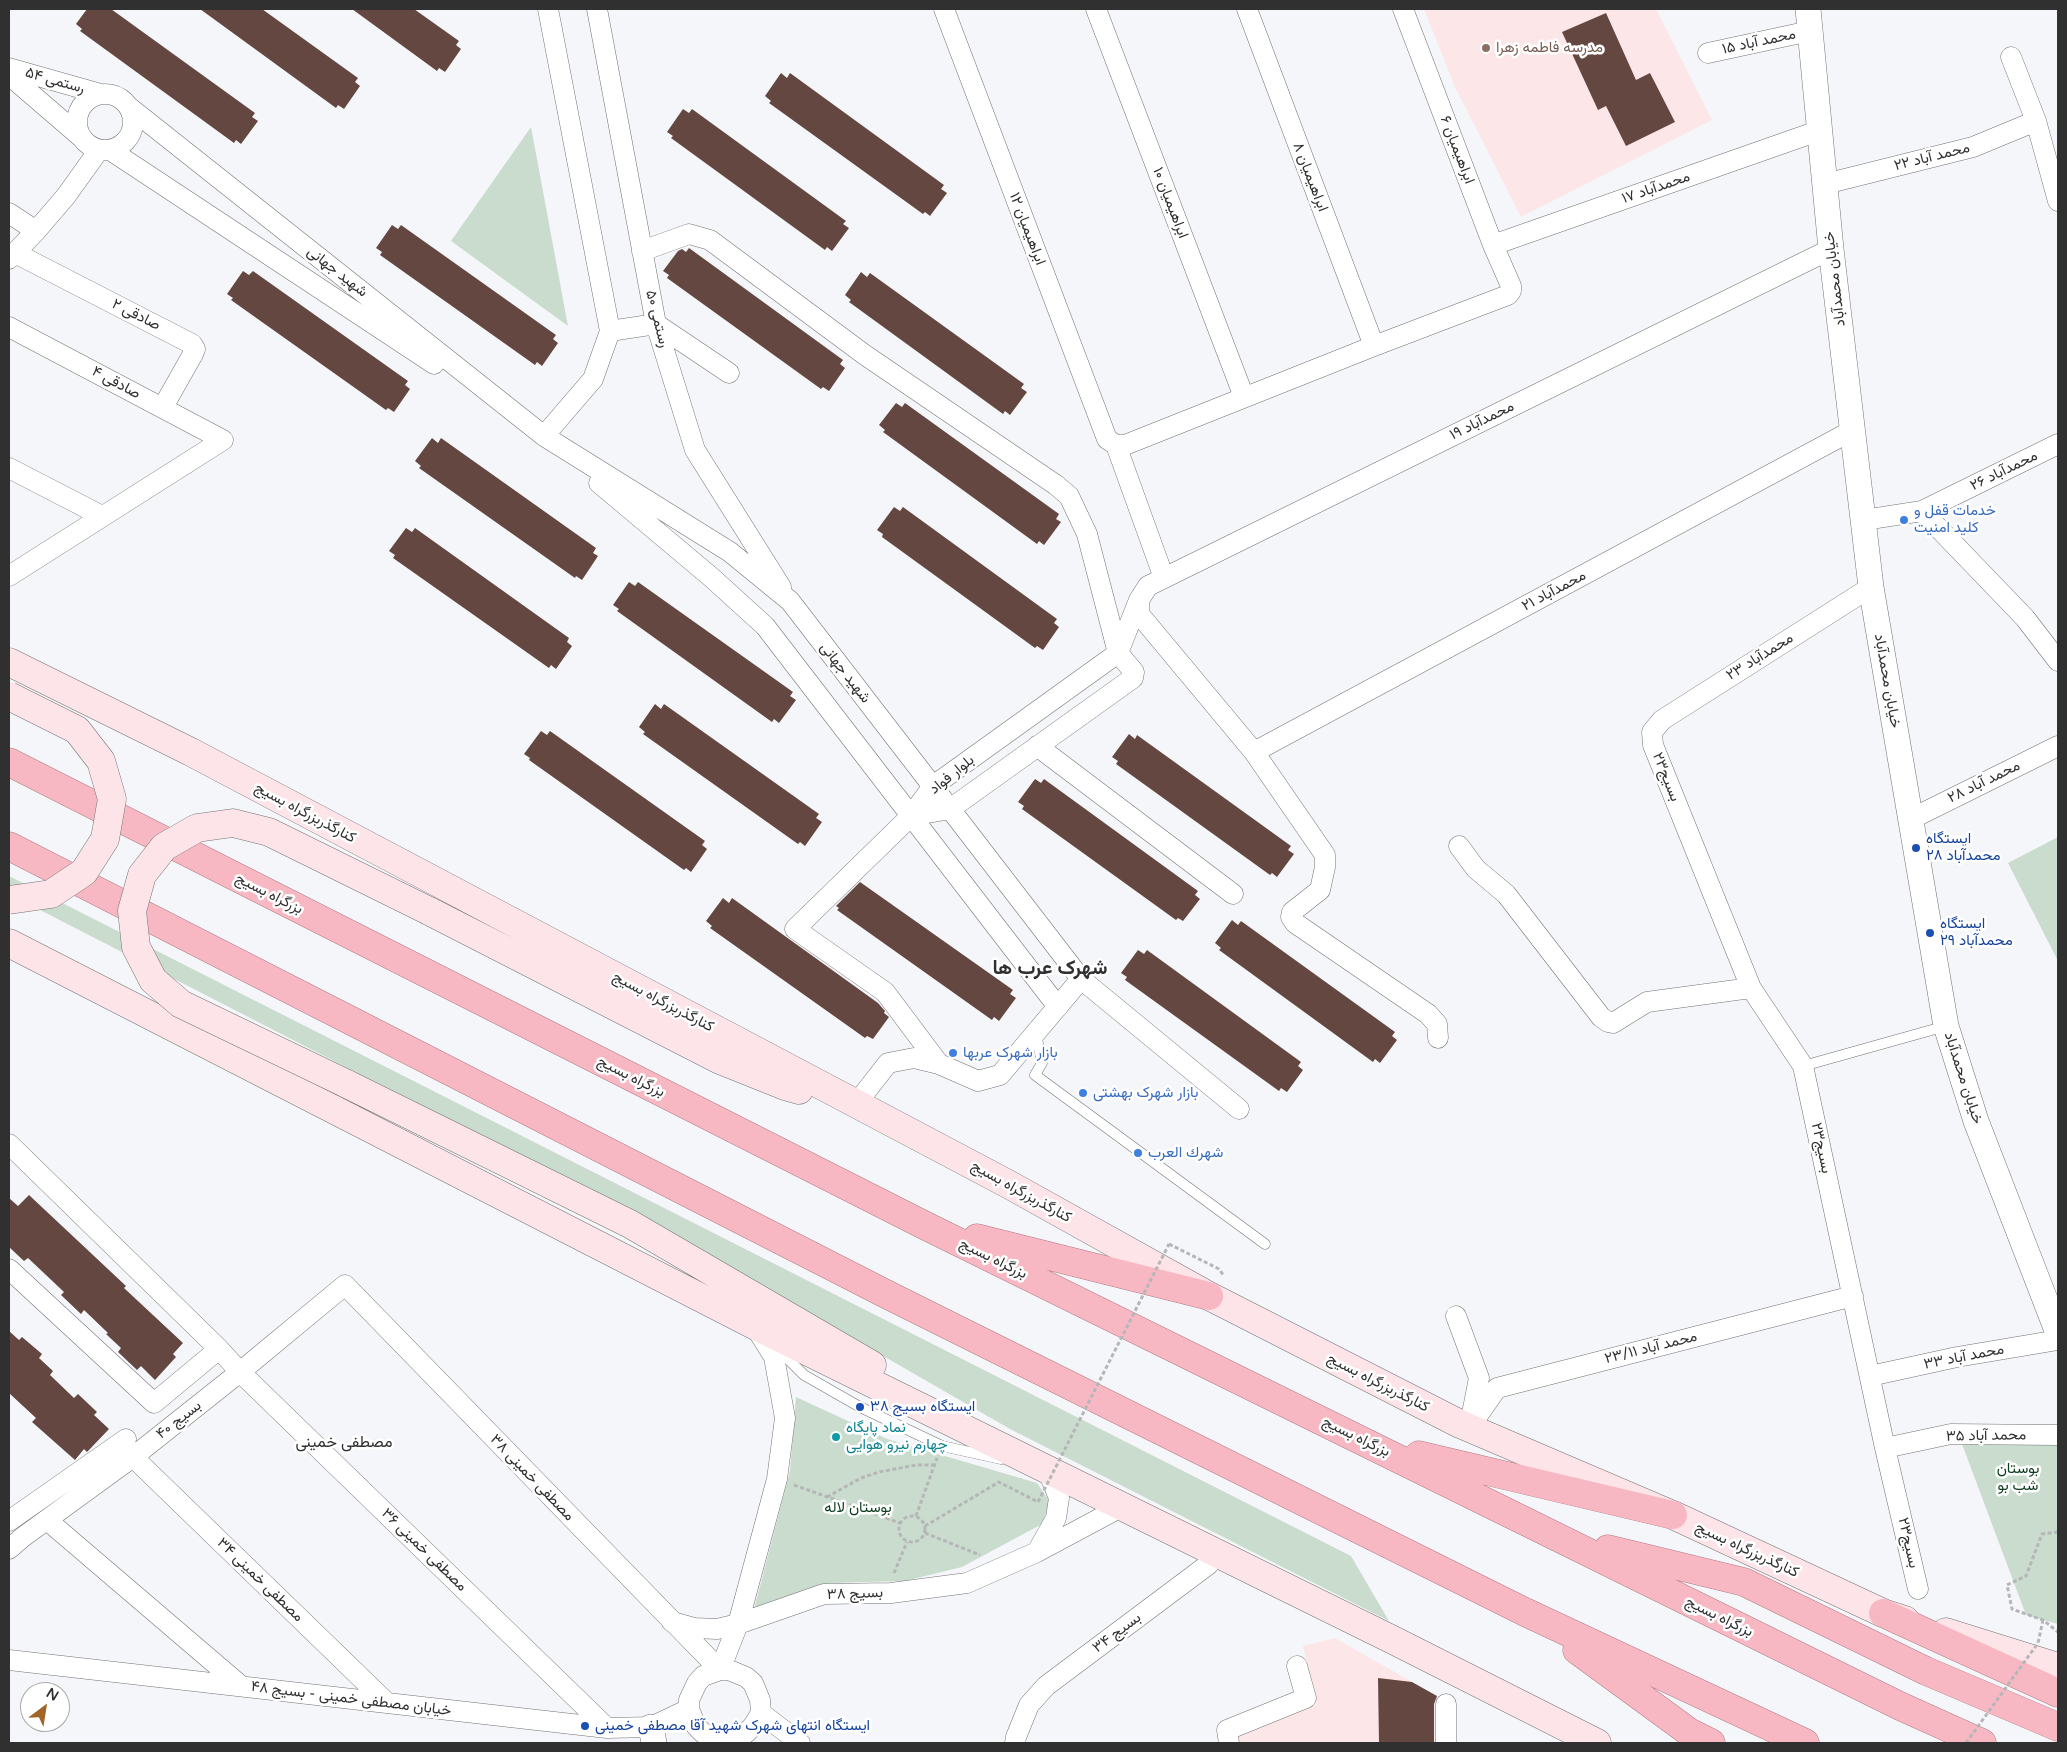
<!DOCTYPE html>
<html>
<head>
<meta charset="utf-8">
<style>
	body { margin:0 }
	#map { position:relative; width:2067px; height:1752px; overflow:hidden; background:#f5f6f9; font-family:"Varela Round",sans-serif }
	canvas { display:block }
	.frame { position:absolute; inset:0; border:10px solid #303031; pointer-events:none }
	.north { position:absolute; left:20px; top:1682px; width:50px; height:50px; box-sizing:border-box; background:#fff; border:1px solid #acacad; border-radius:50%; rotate:31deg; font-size:14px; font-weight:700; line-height:20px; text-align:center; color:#303031 }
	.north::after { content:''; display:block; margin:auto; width:18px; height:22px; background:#a06427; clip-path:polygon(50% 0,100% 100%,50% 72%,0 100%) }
</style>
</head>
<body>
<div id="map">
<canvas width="2067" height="1752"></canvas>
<div class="frame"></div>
<div class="north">N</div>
</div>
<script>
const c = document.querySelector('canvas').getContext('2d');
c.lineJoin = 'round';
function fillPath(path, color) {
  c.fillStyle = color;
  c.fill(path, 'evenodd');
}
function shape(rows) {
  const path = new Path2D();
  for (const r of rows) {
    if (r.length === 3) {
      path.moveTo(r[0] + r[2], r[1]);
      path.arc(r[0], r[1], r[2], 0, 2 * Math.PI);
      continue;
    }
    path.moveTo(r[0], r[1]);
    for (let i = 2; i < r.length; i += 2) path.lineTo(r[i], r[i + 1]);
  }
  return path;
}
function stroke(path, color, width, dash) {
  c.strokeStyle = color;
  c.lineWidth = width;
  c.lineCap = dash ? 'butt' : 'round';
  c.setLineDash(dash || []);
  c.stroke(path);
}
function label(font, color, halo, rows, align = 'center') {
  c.font = font + ' "Varela Round",Vazirmatn,sans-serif';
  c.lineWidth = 5;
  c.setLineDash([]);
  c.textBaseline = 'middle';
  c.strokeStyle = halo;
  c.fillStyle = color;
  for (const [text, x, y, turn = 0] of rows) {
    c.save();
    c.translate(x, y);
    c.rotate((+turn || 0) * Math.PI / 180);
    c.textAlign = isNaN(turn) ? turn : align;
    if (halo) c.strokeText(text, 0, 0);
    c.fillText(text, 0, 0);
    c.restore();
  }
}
const education = shape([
	[1424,9,1656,9,1712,120,1521,217,1455,87],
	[1335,1638,1440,1698,1439,1743,1238,1743,1236,1736,1316,1704,1303,1646]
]);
const green = shape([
	[531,127,568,326,451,241],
	[2058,837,2058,961,2008,863],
	[9,876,1351,1556,1389,1621,1010,1429,680,1239,9,894],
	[796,1397,887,1439,1037,1483,1050,1502,1042,1524,962,1567,905,1581,829,1583,753,1613,790,1471],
	[1959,1436,2058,1439,2058,1624,2026,1615]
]);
const building = shape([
	[87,9,111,9,255,113,252,117,258,121,241,144,236,140,234,143,80,31,82,29,76,24],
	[200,9,262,9,358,78,355,82,360,86,344,109,338,105,336,108],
	[352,9,414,9,459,41,456,45,461,49,445,72,439,68,437,71],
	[1606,13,1636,80,1650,73,1675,122,1626,146,1606,106,1598,110,1562,32],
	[781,73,787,78,790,73,944,185,941,189,947,193,930,216,925,212,923,214,769,103,771,101,765,96],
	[683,109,689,113,692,109,846,221,843,224,849,228,832,251,827,247,825,250,671,138,673,136,667,132],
	[392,225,398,229,401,225,556,335,553,339,558,343,542,366,537,362,535,365,380,255,382,252,376,248],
	[689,248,843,360,840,364,845,368,829,391,823,387,821,389,667,278,669,275,663,271,678,251,682,249,686,252],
	[243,271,249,275,253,271,408,381,405,385,410,389,394,412,388,408,386,410,231,300,233,298,227,294],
	[861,272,867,277,870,273,1024,384,1021,388,1027,392,1010,415,1005,411,1003,414,849,302,851,300,845,295],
	[896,403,902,407,905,403,1059,514,1056,519,1061,522,1044,545,1039,541,1037,544,883,432,885,430,879,425],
	[432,438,438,443,441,438,596,548,593,553,598,556,582,580,576,576,575,578,419,468,421,466,415,461],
	[894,507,900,511,903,507,1057,619,1054,623,1059,627,1043,650,1037,646,1035,648,882,537,883,534,877,530],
	[406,528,412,532,415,528,569,638,567,642,572,646,556,669,551,665,549,668,393,558,395,555,389,551],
	[629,582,635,586,638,582,793,692,790,696,796,700,779,723,774,719,772,722,617,611,619,609,613,605],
	[655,704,661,709,664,704,819,814,816,818,822,822,805,846,800,842,798,844,643,734,645,732,639,727],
	[541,731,547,735,550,731,705,841,702,845,707,849,691,872,686,868,684,870,529,760,530,758,524,754],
	[1129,734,1135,739,1137,735,1291,846,1288,850,1294,854,1277,877,1272,873,1270,875,1116,764,1118,761,1112,757],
	[1035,779,1041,783,1044,779,1198,891,1195,895,1200,899,1183,921,1178,918,1176,920,1022,809,1024,806,1018,802],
	[860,882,1013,990,1010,994,1016,998,999,1021,994,1017,992,1020,837,910,839,908,836,906],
	[723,898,729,903,732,898,878,1003,885,1011,884,1013,889,1017,873,1039,867,1036,865,1038,710,928,712,926,706,921],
	[1232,920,1238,925,1241,921,1395,1032,1392,1036,1397,1040,1380,1063,1375,1059,1373,1062,1219,950,1221,948,1215,943],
	[1138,950,1144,954,1147,950,1301,1062,1298,1066,1303,1070,1287,1092,1281,1088,1279,1091,1125,980,1127,977,1121,973],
	[29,1195,126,1286,124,1288,183,1343,173,1354,176,1357,155,1380,141,1366,137,1370,118,1352,121,1348,106,1334,108,1333,84,1310,81,1314,61,1295,64,1292,28,1258,24,1261,9,1247,9,1198,18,1206],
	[9,1331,19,1340,22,1337,42,1354,39,1358,53,1371,50,1375,74,1398,78,1394,97,1412,94,1415,109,1429,89,1450,87,1452,84,1449,75,1460,32,1422,36,1418,9,1393],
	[1378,1678,1412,1682,1437,1696,1434,1704,1434,1743,1379,1743]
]);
const path = shape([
	[1169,1244,1219,1269,1224,1276],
	[794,1485,900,1523],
	[827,1497,861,1478,879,1472,916,1465,935,1465],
	[912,1529,13],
	[916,1516,937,1458],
	[925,1526,999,1482,1038,1502],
	[2058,1532,2042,1534,2026,1576,2007,1585,2012,1609,2043,1620,2058,1632],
	[925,1533,980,1555],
	[894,1573,907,1542]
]);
const service = shape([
	[1036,1034,1042,1063,1035,1075,1265,1244],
	[1803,1066,1946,1026],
	[776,1347,804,1375,860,1407,942,1446,1001,1459]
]);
const minor = shape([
	[597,9,656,324,695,450,781,587],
	[944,9,1107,439,1116,445,1125,445,1374,346,1508,295,1511,291,1511,286,1493,245,1403,9],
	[1096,9,1244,397],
	[1247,9,1374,346],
	[1708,53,1810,31],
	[2011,57,2036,121,2058,201],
	[9,68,101,94],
	[9,75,81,137],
	[105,122,28],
	[129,107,544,436,730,552,790,601,1081,979,1239,1109],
	[110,150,434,364],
	[1825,184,1973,147,2036,121],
	[9,213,36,231],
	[1493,245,1818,131],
	[642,251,689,234,710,240,865,355,1056,485,1069,496,1087,534,1118,653,1134,672,1133,678,950,809,911,816],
	[15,253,192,344,195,349,193,354,163,407],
	[9,259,36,231,66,196,99,150],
	[9,327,223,440,9,576],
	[610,331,656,324,729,373],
	[544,436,593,379,610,331,548,9],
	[1116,445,1164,578],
	[9,468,102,516],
	[599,483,711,577,765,626,1058,1007],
	[1922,511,2025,618,2058,661],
	[1864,520,1922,511,2058,444],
	[1871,587,1662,720,1652,732,1653,745,1751,988,1803,1066,1885,1448,1918,1589],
	[1139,600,1139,614,1254,752,1325,855,1325,867,1320,890,1292,912,1291,917,1295,923,1428,1014,1437,1024,1438,1038],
	[1118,653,1139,600,1148,586,1831,249],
	[1037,746,1233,894],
	[1254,752,1853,430],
	[1911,819,2058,746],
	[1459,846,1476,869,1506,894,1601,1017,1608,1022,1613,1023,1647,1002,1751,988],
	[939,1064,885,992,795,929,911,816,933,786,1118,653],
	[856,1104,888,1063,914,1058,939,1064,978,1081,1000,1075,1081,979],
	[9,1144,219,1349,154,1403,9,1269],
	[1456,1316,1479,1378,1471,1419],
	[219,1349,240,1372,607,1728],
	[1870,1376,1957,1357,2058,1340],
	[1469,1428,1497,1388,1853,1296],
	[1885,1448,1951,1434,2058,1435],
	[133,1457,387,1703],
	[47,1520,240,1685],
	[9,1521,126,1439],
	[9,1549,23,1537,133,1457,240,1372,345,1285,720,1670,738,1624,777,1479,785,1418,774,1357,754,1325],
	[1037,1552,1056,1518,1059,1498,1047,1469],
	[672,1622,694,1628,717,1629,738,1624,824,1594,891,1593,967,1583,1037,1552,1123,1506],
	[9,1660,607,1728,651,1727,689,1709],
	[720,1670,729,1670,746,1677,753,1683,760,1700,761,1713,753,1726,746,1733,729,1740,720,1740,703,1733,696,1726,689,1709,689,1700,697,1683,703,1676,720,1670],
	[761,1713,800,1743],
	[1015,1743,1016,1737,1029,1705,1046,1686,1209,1564],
	[1229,1743,1227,1730,1306,1698,1297,1666],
	[1446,1743,1446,1704]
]);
const tertiary = shape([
	[1808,9,1831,249,1871,587,1946,1026,1976,1121,2058,1333],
	[651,1727,654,1743]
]);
const secondary = shape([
	[9,662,191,752,1008,1184,1209,1296,1460,1424,1673,1515,1883,1613,1905,1620],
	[429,911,720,1060,785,1086,799,1090],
	[9,943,754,1325,1393,1640,1597,1743],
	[345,1083,630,1224,872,1365],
	[1946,1632,2058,1667]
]);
const trunk = shape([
	[9,762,924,1225,1900,1706,1982,1743],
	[9,846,888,1295,1525,1612,1805,1743],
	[977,1238,1209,1296],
	[1419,1455,1673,1515],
	[1608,1549,1744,1582,1926,1671,2058,1727],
	[1883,1613,2058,1693],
	[1577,1650,1689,1732,1711,1743]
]);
const pathBridge = shape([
	[1038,1502,1169,1244],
	[1966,1743,2038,1643,2043,1620]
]);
const secondaryBridge = shape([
	[9,696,77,730,101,761,112,799,105,839,84,872,51,894,9,900],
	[345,1083,181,1004,153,980,136,947,132,911,142,875,164,847,197,828,233,823,269,832,429,911]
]);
const markers = [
	[1486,48,5,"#8d6e63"],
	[1904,520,5,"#3f7fe0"],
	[1916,848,5,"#1a4fb4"],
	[1930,933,5,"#1a4fb4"],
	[953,1053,5,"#3f7fe0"],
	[1083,1093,5,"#3f7fe0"],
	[1138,1153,5,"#3f7fe0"],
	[860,1407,5,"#1a4fb4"],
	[836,1437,5,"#0f9aa8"],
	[585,1726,5,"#1a4fb4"]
];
const streetNames = [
	["محمد آباد ۱۵",1759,42,-12],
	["رستمی ۵۴",55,81,16],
	["ابراهیمیان ۶",1457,150,69],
	["محمد آباد ۲۲",1932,157,-14],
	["ابراهیمیان ۸",1310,177,69],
	["محمدآباد ۱۷",1656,188,-19],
	["ابراهیمیان ۱۰",1170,203,69],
	["ابراهیمیان ۱۲",1027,229,69],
	["شهید جهانی",337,272,38],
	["خیابان محمدآباد",1835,279,-97],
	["صادقی ۲",136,315,27],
	["رستمی ۵۰",657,319,76],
	["صادقی ۴",116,383,28],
	["محمدآباد ۱۹",1482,421,-26],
	["محمدآباد ۲۶",2004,471,-26],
	["محمدآباد ۲۱",1554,591,-28],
	["محمدآباد ۲۳",1760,657,-32],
	["شهید جهانی",845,673,52],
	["خیابان محمدآباد",1887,681,80],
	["بلوار فواد",952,775,-39],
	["بسیج۲۳",1666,777,68],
	["محمد آباد ۲۸",1984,782,-26],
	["کنارگذربزرگراه بسیج",305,813,28],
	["بزرگراه بسیج",269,894,27],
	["کنارگذربزرگراه بسیج",663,1002,28],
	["بزرگراه بسیج",631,1077,27],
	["خیابان محمدآباد",1963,1078,72],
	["بسیج۲۳",1821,1148,78],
	["کنارگذربزرگراه بسیج",1021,1192,29],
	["بزرگراه بسیج",993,1259,26],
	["محمد آباد ۲۳/۱۱",1651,1348,-14],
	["محمد آباد ۳۳",1964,1357,-11],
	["کنارگذربزرگراه بسیج",1378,1383,27],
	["بسیج ۴۰",179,1420,-38],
	["محمد آباد ۳۵",1986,1436,-1],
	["بزرگراه بسیج",1356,1437,26],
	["مصطفی خمینی ۳۸",532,1478,46],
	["بسیج۲۳",1908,1543,77],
	["مصطفی خمینی ۳۶",424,1550,44],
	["کنارگذربزرگراه بسیج",1747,1550,25],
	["مصطفی خمینی ۳۴",260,1580,44],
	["بسیج ۳۸",855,1594,-2],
	["بزرگراه بسیج",1719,1617,26],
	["بسیج ۳۴",1117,1633,-37],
	["خیابان مصطفی خمینی - بسیج ۴۸",351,1699,7]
];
const educationNames = [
	["مدرسه فاطمه زهرا",1496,48]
];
const shopNames = [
	["خدمات قفل و",1914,511],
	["کلید امنیت",1914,528],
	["بازار شهرک عربها",963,1053],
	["بازار شهرک بهشتی",1093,1093],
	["شهرك العرب",1148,1153]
];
const transitNames = [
	["ایستگاه",1926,839],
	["محمدآباد ۲۸",1926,856],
	["ایستگاه",1940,924],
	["محمدآباد ۲۹",1940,941],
	["ایستگاه بسیج ۳۸",870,1407],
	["ایستگاه انتهای شهرک شهید آقا مصطفی خمینی",595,1726]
];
const cultureNames = [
	["نماد پایگاه",846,1428],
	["چهارم نیرو هوایی",846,1445]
];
const parkNames = [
	["بوستان",2018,1469],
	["شب بو",2018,1486],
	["بوستان لاله",858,1508]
];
const neighbourhoodNames = [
	["مصطفی خمینی",344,1443]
];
const districtNames = [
	["شهرک عرب ها",1050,969]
];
fillPath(education, '#fce6e8');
fillPath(green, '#cadcce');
fillPath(building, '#644740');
stroke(service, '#727375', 11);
stroke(minor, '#727375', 21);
stroke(tertiary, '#727375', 26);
stroke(secondary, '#727375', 29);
stroke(trunk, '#b17d86', 29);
stroke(path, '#b5b6b8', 3, [4, 2.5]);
stroke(service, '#fff', 10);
stroke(minor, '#fff', 20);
stroke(tertiary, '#fff', 25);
stroke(secondary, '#fde4e8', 28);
stroke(trunk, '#f8b8c3', 28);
stroke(secondaryBridge, '#727375', 29, []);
stroke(pathBridge, '#b5b6b8', 3, [4, 2.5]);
stroke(secondaryBridge, '#fde4e8', 28);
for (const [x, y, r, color] of markers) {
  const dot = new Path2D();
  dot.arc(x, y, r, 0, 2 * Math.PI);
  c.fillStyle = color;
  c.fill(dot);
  stroke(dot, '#fff', 2);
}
label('15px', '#303031', '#fff', streetNames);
label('15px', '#785e54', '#fff', educationNames, 'left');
label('15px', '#366cbe', '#fff', shopNames, 'left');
label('15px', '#164399', '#fff', transitNames, 'left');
label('15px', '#0d838f', '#fff', cultureNames, 'left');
label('15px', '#0c3c1f', '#fff', parkNames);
label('16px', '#303031', '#fff', neighbourhoodNames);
label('bold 20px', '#303031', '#fff', districtNames);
</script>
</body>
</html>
